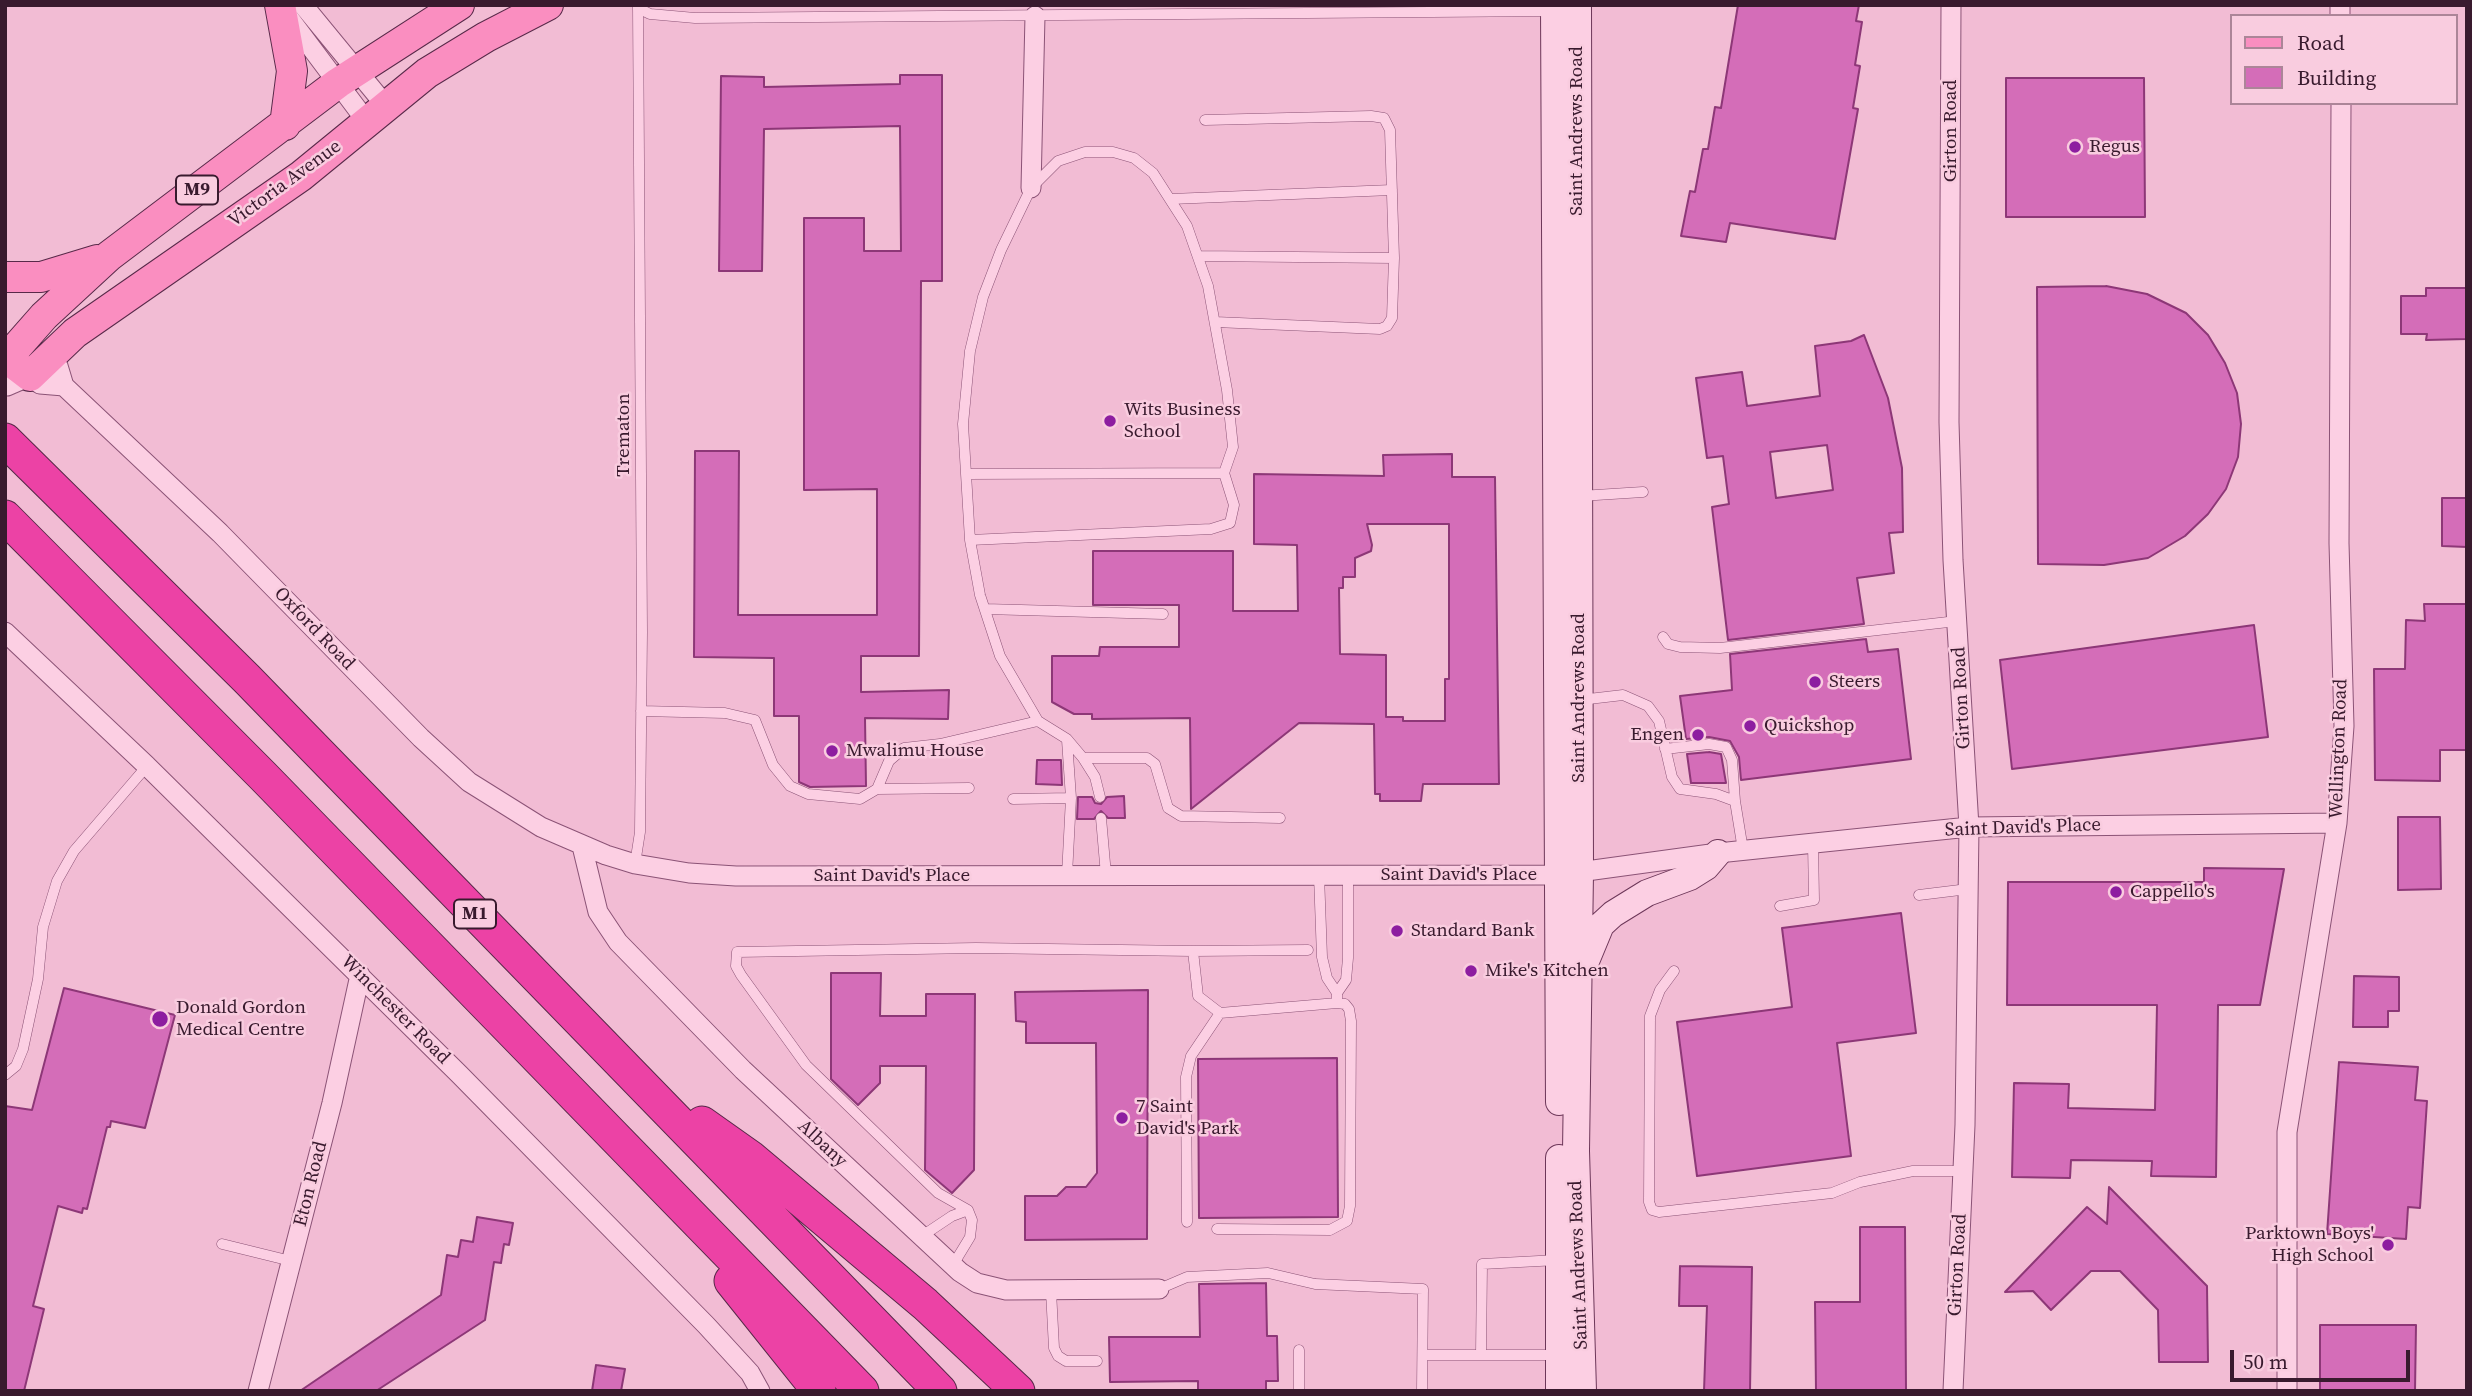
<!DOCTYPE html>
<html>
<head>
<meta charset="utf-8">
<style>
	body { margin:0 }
	#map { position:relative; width:2472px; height:1396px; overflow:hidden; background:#f2bcd4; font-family:"Source Serif 4",serif }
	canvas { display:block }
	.frame { position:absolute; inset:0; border:7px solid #391a2e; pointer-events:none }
	.legend { position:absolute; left:2230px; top:14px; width:228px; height:91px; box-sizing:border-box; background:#f9ccdf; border:2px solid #ac8598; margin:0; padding:9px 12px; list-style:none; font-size:21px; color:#391a2e }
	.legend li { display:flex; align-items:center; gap:14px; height:35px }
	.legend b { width:35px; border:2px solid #ac8598 }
	.scale { position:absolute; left:2230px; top:1350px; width:180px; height:32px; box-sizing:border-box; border:4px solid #391a2e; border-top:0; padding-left:9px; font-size:21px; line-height:24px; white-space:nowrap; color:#391a2e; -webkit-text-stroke:5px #f9ccdf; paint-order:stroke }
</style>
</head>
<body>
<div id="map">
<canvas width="2472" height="1396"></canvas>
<div class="frame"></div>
<ul class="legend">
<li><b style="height:9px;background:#fa8ec0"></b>Road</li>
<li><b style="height:19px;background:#d46db8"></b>Building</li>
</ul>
<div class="scale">50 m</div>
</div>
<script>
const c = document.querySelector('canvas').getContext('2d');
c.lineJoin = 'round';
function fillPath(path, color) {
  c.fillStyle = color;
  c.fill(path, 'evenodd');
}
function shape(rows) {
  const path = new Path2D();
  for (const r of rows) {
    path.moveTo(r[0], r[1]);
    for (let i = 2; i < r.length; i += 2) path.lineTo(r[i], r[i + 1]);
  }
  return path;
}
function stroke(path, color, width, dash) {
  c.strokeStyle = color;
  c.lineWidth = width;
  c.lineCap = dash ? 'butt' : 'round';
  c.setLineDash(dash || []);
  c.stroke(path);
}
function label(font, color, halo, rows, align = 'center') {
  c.font = font + ' "Source Serif 4",serif';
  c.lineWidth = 5;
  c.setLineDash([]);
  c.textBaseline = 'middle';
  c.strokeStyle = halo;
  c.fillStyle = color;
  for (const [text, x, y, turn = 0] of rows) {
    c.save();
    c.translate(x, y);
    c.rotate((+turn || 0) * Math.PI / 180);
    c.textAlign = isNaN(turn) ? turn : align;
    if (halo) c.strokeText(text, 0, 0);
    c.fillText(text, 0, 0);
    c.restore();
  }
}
const building = shape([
	[1738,5,1859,5,1856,21,1862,22,1855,65,1860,66,1853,108,1858,109,1835,239,1730,223,1726,242,1681,236,1690,191,1695,192,1703,149,1708,149,1715,107,1721,108,1738,5],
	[900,75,942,75,942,281,921,281,919,656,861,656,861,692,949,690,948,719,865,718,866,786,810,787,799,782,799,716,774,716,774,658,694,657,695,451,739,451,738,615,877,615,877,489,804,490,804,218,864,218,864,251,901,251,900,126,764,129,762,271,719,271,721,76,764,77,764,87,900,84,900,75],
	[2006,78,2144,78,2145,217,2006,217,2006,78],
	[2106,286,2147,294,2186,313,2208,335,2225,363,2237,393,2241,424,2238,457,2226,489,2208,514,2185,536,2148,558,2104,565,2038,564,2037,287,2106,286],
	[2426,288,2467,288,2467,339,2426,340,2427,334,2401,334,2401,296,2426,296,2426,288],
	[1864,335,1888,398,1902,468,1903,532,1889,533,1894,573,1857,578,1864,624,1728,640,1712,507,1729,504,1723,456,1707,458,1696,378,1742,372,1747,406,1820,396,1815,346,1851,341,1864,335],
	[1827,445,1833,490,1776,498,1770,452,1827,445],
	[1452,454,1452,477,1495,477,1499,784,1423,784,1421,801,1380,801,1380,794,1375,794,1374,724,1299,723,1191,809,1190,718,1092,719,1092,714,1074,714,1052,702,1052,656,1099,656,1100,647,1179,647,1179,605,1093,605,1093,551,1233,551,1233,611,1298,611,1297,545,1254,544,1254,474,1384,476,1383,455,1452,454],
	[1367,524,1449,524,1449,679,1445,679,1445,721,1403,721,1403,717,1386,717,1386,655,1340,654,1339,588,1343,588,1343,577,1355,577,1355,558,1371,551,1372,545,1367,524],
	[2442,498,2467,498,2467,547,2442,546,2442,498],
	[2424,604,2467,604,2467,750,2440,750,2440,781,2375,780,2374,669,2405,669,2406,620,2425,621,2424,604],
	[2254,625,2268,737,2012,769,2000,660,2254,625],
	[1866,639,1868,652,1898,649,1911,759,1741,780,1739,757,1730,741,1709,737,1686,739,1680,696,1732,690,1730,654,1866,639],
	[1709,752,1721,754,1726,783,1691,783,1687,754,1709,752],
	[1037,760,1061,760,1062,785,1036,784,1037,760],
	[1124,796,1125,818,1108,818,1101,811,1094,819,1077,819,1078,797,1092,797,1095,803,1101,804,1107,797,1124,796],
	[2398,817,2440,817,2441,889,2398,890,2398,817],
	[2204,868,2284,869,2260,1005,2218,1005,2216,1177,2151,1176,2152,1161,2071,1160,2070,1178,2012,1177,2014,1083,2069,1084,2068,1108,2155,1110,2157,1005,2007,1005,2008,882,2204,882,2204,868],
	[1901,913,1916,1033,1837,1043,1851,1156,1697,1176,1677,1022,1792,1007,1782,928,1901,913],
	[831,973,881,973,880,1016,926,1016,926,994,975,994,974,1170,952,1193,925,1170,926,1066,880,1066,880,1083,858,1105,831,1079,831,973],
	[2354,976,2399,977,2399,1011,2388,1011,2388,1027,2353,1027,2354,976],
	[64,988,175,1015,145,1128,111,1121,110,1127,107,1127,87,1209,83,1208,82,1213,58,1206,33,1306,44,1309,24,1391,5,1391,5,1106,32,1110,64,988],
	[1148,990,1147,1239,1025,1240,1025,1196,1057,1196,1066,1187,1086,1187,1097,1173,1096,1043,1026,1043,1026,1022,1016,1021,1015,992,1148,990],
	[1337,1058,1338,1217,1199,1218,1198,1059,1337,1058],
	[2339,1062,2418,1067,2415,1100,2427,1101,2420,1208,2408,1207,2406,1239,2327,1234,2339,1062],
	[2109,1187,2207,1286,2208,1362,2159,1362,2158,1310,2120,1271,2091,1271,2051,1310,2033,1291,2005,1292,2087,1207,2107,1224,2109,1187],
	[477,1217,513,1223,509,1245,504,1244,501,1263,494,1262,485,1320,376,1391,300,1391,441,1295,447,1255,458,1257,461,1240,473,1242,477,1217],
	[1860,1227,1905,1227,1906,1391,1816,1391,1815,1302,1860,1302,1860,1227],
	[1680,1266,1752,1267,1750,1391,1704,1391,1707,1306,1679,1306,1680,1266],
	[1266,1283,1267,1336,1277,1336,1278,1381,1266,1381,1266,1391,1198,1391,1198,1381,1110,1382,1109,1337,1200,1337,1199,1284,1266,1283],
	[2320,1325,2416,1325,2415,1391,2320,1391,2320,1325],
	[596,1365,625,1369,621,1391,592,1391,596,1365]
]);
const lane = shape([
	[638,8,650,14,695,18,1553,11],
	[1205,120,1371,116,1384,118,1390,130,1394,258,1392,318,1387,326,1380,329,1215,322],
	[1171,199,1392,190],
	[1198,256,1394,258],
	[966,474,1224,473,1233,447,1227,390,1208,286,1187,226,1153,173,1134,158,1113,152,1085,152,1058,161,1031,188,1001,250,983,297,970,351,963,424,970,540,980,595,1000,656,1038,721,1067,739,1083,758,1095,777,1100,797],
	[1580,496,1643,492],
	[970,540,1211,529,1230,523,1234,505,1224,473],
	[985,609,1163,614],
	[1663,637,1668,644,1680,647,1720,648,1957,621],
	[1580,700,1623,695,1648,706,1659,721,1672,777,1680,789,1716,794,1735,801,1743,850],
	[641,711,725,713,755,720,773,765,790,786,808,794,860,799,877,789,969,788],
	[1067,740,1071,798],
	[1665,749,1709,744,1726,747,1732,760,1735,801],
	[1083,758,1147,758,1155,764,1168,808,1181,816,1280,818],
	[877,789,889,761,904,748,940,744,1038,721],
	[1013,799,1071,798,1067,875],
	[1101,818,1106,875],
	[635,864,640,832,642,632,638,5],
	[1319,875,1322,957,1327,978,1337,993],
	[1919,895,1968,889],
	[1780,906,1814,900,1813,843],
	[1674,971,1660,990,1650,1016,1649,1202,1652,1210,1659,1212,1832,1193,1860,1182,1913,1171,1963,1171],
	[1220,1013,1198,996,1193,951,1308,950],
	[5,1075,16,1066,23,1049,38,979,43,927,57,881,74,851,147,766],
	[1187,1222,1186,1077,1191,1056,1220,1013,1337,1003,1337,993,1346,980,1348,958,1348,875],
	[1217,1229,1330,1230,1347,1221,1350,1206,1351,1021,1349,1009,1345,1004,1337,1003],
	[922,1236,952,1216,968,1210],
	[222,1244,291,1261],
	[953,1265,970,1237,972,1220,968,1210,938,1193,806,1065,741,975,736,966,737,952,976,948,1193,951],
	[1159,1289,1187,1277,1268,1273,1315,1284,1423,1289,1422,1391],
	[1051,1291,1054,1348,1058,1356,1066,1361,1097,1361],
	[1299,1350,1299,1391],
	[1423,1355,1558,1355],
	[1481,1355,1482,1264,1558,1260]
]);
const street = shape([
	[303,5,386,106],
	[1951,5,1949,422,1953,560,1969,827,1965,1125,1953,1391],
	[2340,5,2340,16],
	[286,14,367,122],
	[1031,188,1035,16],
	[47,358,58,366,64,386,220,533,421,738,469,782,541,827,606,855,635,864,689,873,736,876,1557,875,1718,853,1969,827,2337,823],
	[7,386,30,376,40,384,64,386],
	[5,632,147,766,459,1074,706,1325,750,1373,760,1391],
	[582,846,598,912,618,942,743,1070,960,1272,977,1283,1006,1290,1159,1289],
	[258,1391,332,1103,360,975],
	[2287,1391,2287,1132,2337,823,2344,726,2339,543,2341,103]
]);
const secondary = shape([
	[1554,5,1559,1102],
	[1578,5,1580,873,1576,1151,1583,1391],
	[1584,966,1601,925,1613,914,1647,893,1690,877,1706,867,1718,853],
	[1559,1391,1559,1158]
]);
const primary = shape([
	[280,5,292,71,285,125],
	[5,277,41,277,97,260],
	[5,357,30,376,75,333,301,176,427,73,486,37,548,5],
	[7,358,44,316,109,256,338,83,459,5]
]);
const highway = shape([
	[5,440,247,679,940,1391],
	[5,517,263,776,862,1391],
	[702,1123,750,1157,925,1304,1018,1391],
	[731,1281,819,1391]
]);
const markers = [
	[2075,147,7,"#8d1da0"],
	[1110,421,7,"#8d1da0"],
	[1815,682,7,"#8d1da0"],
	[1750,726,7,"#8d1da0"],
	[1698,735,7,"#8d1da0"],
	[832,751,7,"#8d1da0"],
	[2116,892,7,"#8d1da0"],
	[1397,931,7,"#8d1da0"],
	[1471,971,7,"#8d1da0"],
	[160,1019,9,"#8d1da0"],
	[1122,1118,7,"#8d1da0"],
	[2388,1245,7,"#8d1da0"]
];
const shields = [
	[197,190,42],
	[475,914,42]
];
const shieldNames = [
	["M9",197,190],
	["M1",475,914]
];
const streetNames = [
	["Saint Andrews Road",1577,131,-90],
	["Girton Road",1951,131,-90],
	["Victoria Avenue",285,184,-36],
	["Trematon",624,435,-90],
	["Oxford Road",314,629,46],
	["Saint Andrews Road",1579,698,-90],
	["Girton Road",1962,698,-93],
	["Wellington Road",2339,749,-88],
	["Saint David's Place",2023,828,-2],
	["Saint David's Place",1459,875],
	["Saint David's Place",892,876],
	["Winchester Road",395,1010,45],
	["Albany",822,1144,43],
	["Eton Road",311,1184,-76],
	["Saint Andrews Road",1579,1265,-92],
	["Girton Road",1958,1265,-87]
];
const poiNames = [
	["Regus",2089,147],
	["Wits Business",1124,410],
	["School",1124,432],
	["Steers",1829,682],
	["Quickshop",1764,726],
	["Engen",1684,735,"right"],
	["Mwalimu House",846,751],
	["Cappello's",2130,892],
	["Standard Bank",1411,931],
	["Mike's Kitchen",1485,971],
	["Donald Gordon",176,1008],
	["Medical Centre",176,1030],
	["7 Saint",1136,1107],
	["David's Park",1136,1129],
	["Parktown Boys'",2374,1234,"right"],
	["High School",2374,1256,"right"]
];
fillPath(building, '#d46db8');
stroke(building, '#8d3777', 2);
stroke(lane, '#8b5376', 11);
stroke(street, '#8b5376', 21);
stroke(secondary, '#6d3759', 28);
stroke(primary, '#582949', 32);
stroke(highway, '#582949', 35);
stroke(lane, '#fccfe3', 10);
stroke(street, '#fccfe3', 19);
stroke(secondary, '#fccfe3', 26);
stroke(primary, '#fa8ec0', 30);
stroke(highway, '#ec42a5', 33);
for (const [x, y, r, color] of markers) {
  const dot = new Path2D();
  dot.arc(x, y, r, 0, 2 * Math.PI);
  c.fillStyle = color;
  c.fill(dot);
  stroke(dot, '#f9ccdf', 2.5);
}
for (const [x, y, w] of shields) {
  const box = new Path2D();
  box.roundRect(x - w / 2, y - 14.5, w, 29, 5);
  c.fillStyle = '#f9ccdf';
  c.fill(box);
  stroke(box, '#391a2e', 2);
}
label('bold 18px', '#391a2e', null, shieldNames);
label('19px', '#391a2e', '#f9ccdf', streetNames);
label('19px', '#391a2e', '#f9ccdf', poiNames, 'left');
</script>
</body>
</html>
